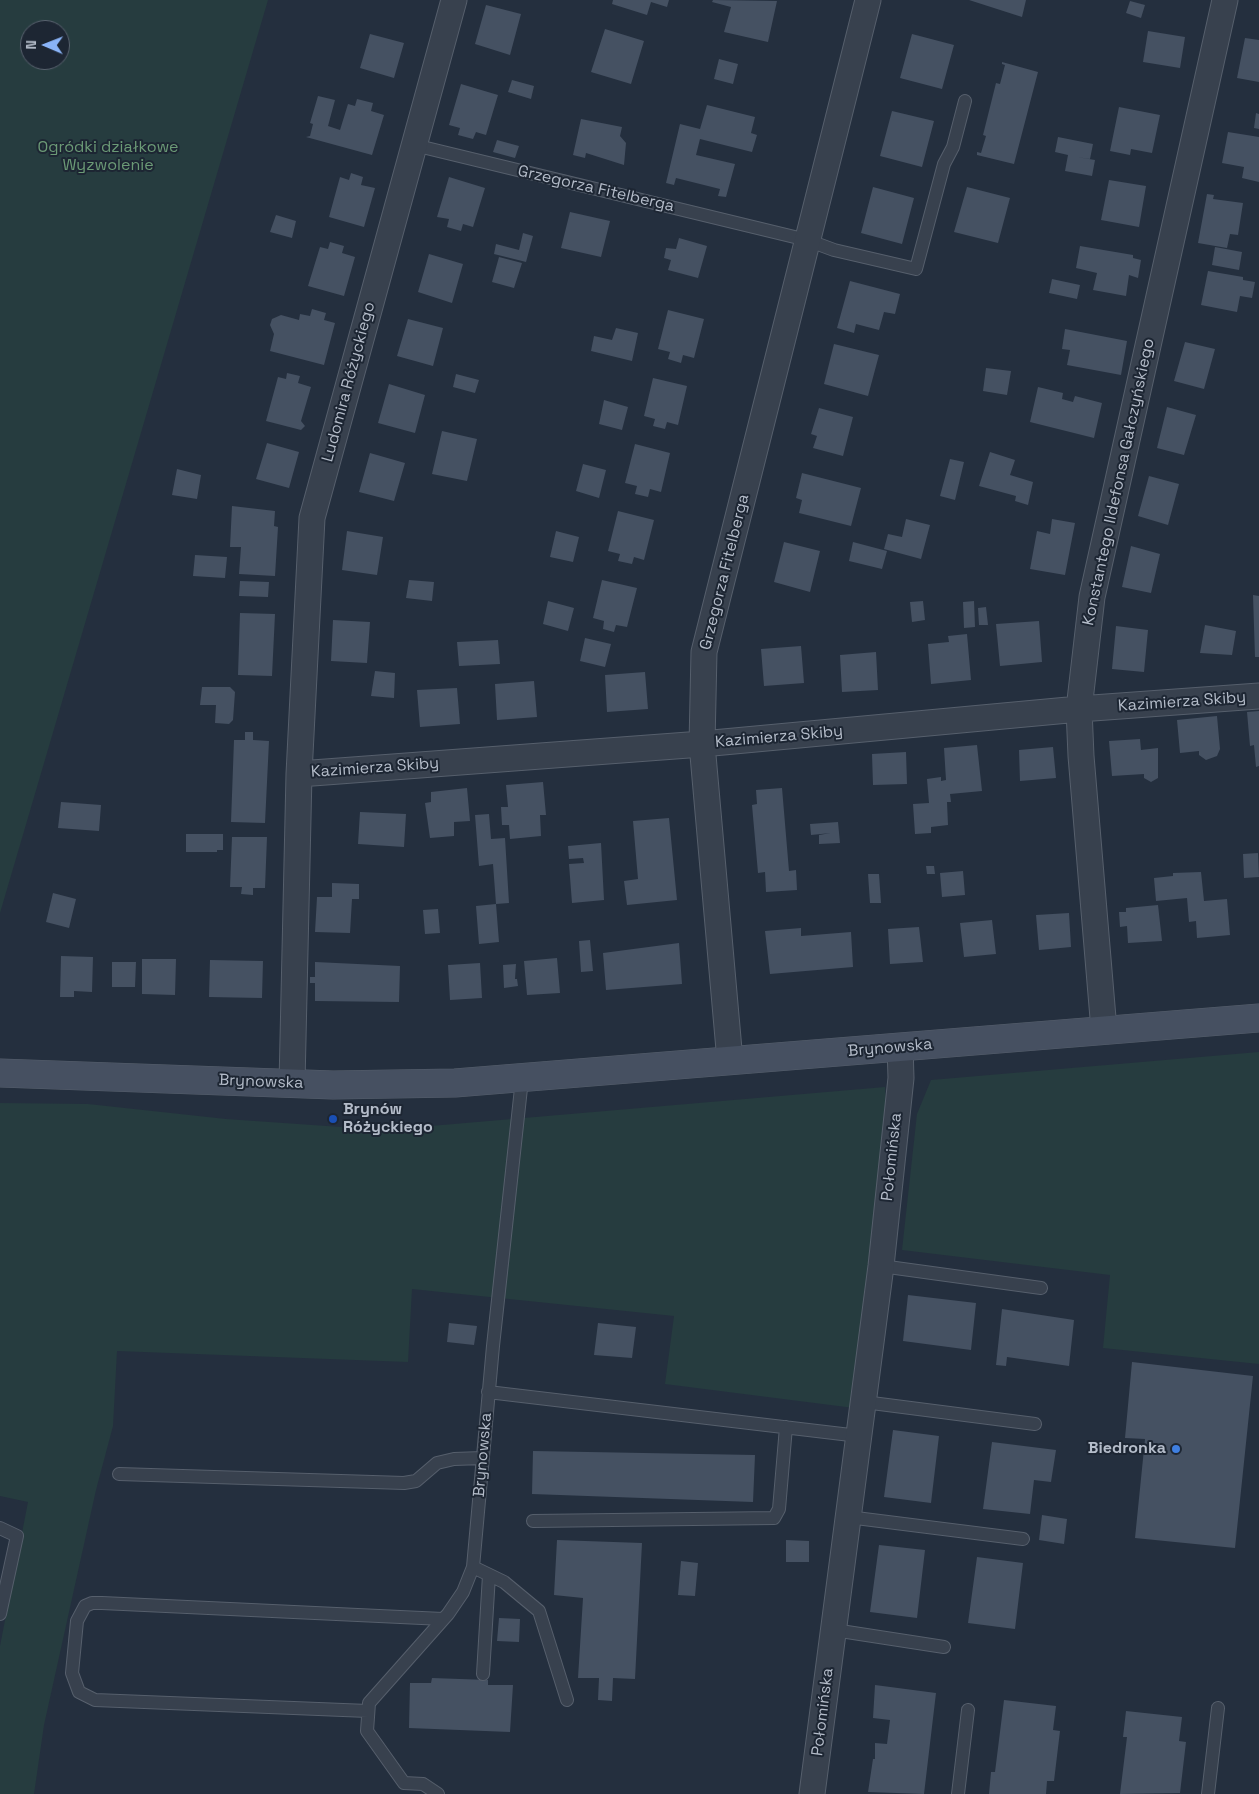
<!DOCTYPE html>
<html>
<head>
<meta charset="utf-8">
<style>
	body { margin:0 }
	#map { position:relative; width:1259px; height:1794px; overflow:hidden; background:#242f3e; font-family:"Space Grotesk",sans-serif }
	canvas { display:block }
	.north { position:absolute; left:20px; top:20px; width:50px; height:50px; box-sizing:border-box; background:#1d2633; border:1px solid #59626f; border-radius:50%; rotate:271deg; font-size:14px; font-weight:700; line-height:20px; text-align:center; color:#b4bcc9 }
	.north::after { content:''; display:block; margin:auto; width:18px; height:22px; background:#8ab4f8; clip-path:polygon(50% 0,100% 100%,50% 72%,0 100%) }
</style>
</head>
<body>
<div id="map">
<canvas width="1259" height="1794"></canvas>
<div class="north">N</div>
</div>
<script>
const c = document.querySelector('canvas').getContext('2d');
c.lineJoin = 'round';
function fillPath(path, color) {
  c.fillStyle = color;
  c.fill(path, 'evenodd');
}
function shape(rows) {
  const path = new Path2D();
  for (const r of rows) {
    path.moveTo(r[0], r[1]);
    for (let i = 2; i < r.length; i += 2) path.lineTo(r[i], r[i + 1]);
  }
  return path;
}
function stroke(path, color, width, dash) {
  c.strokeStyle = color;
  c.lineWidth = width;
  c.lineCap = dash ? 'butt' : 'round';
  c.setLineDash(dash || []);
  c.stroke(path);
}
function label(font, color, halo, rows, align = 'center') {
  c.font = font + ' "Space Grotesk",sans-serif';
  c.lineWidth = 4;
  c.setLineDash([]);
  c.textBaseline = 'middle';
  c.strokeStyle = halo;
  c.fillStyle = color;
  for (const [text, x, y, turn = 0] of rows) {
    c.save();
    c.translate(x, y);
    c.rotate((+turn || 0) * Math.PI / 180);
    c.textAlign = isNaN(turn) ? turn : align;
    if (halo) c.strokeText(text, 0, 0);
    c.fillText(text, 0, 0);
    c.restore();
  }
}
const green = shape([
	[0,0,268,0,0,913],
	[30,30,60,30,60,60,30,60],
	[1259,1052,1259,1364,1103,1348,1110,1275,902,1250,917,1114,931,1080],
	[885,1087,887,1111,854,1408,665,1384,674,1316,412,1289,408,1362,117,1351,113,1426,96,1490,44,1725,34,1794,0,1794,0,1646,28,1502,0,1496,0,1103,88,1104,226,1119,384,1130]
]);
const building = shape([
	[613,0,669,0,667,7,651,2,647,15,612,4],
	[713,0,777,1,768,42,724,32,731,7,712,2],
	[969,0,1026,0,1022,17],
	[1130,1,1145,5,1141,18,1126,13],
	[486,5,521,14,510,55,475,44],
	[605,29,644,41,631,84,591,72],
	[1148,31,1185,37,1180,68,1143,62],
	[370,34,404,43,394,78,360,68],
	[912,34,954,45,942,89,900,78],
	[1245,38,1259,40,1259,82,1237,78],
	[719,59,738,64,733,84,714,79],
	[1002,62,1038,72,1014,164,977,155,977,152,981,153,986,136,983,135,996,83,1000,84,1005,65,1002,64],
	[512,80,534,86,531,99,508,92],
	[461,84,498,95,486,135,476,132,473,139,458,135,460,128,449,125],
	[318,96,335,100,328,126,340,130,348,104,355,106,357,99,373,103,371,111,384,115,372,155,306,137,310,136,313,124,310,123],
	[707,105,755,117,751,133,757,135,752,152,700,139,696,155,735,164,726,197,718,196,720,189,676,178,674,185,666,183,680,124,700,129],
	[1119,107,1160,115,1152,153,1131,149,1130,155,1110,151],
	[892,111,934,121,922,167,880,156],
	[1256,113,1259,114,1259,129,1254,128],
	[581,119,622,127,620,136,626,143,624,165,586,153,585,158,573,155],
	[1228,132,1259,137,1259,182,1242,178,1244,167,1222,163],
	[1058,137,1093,144,1090,159,1077,157,1095,160,1092,176,1065,171,1068,155,1055,152],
	[497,140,519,146,515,158,493,152],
	[351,173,363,177,361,185,375,188,364,227,329,217,340,177,349,180],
	[449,177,485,188,473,227,463,224,461,231,447,227,449,219,437,217],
	[1109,180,1146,186,1139,227,1101,220],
	[873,187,914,198,902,244,861,233],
	[967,187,1010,198,998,243,954,232],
	[1207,194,1214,195,1213,199,1243,203,1238,235,1230,234,1227,248,1198,243],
	[570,212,610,221,601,257,561,248],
	[276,215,296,221,292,238,270,232],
	[523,233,533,236,526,262,494,254,496,244,519,250],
	[679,238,707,246,698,278,668,270,671,260,664,258,666,248,676,249],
	[330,242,344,246,342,253,355,257,344,296,308,286,320,247,328,249],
	[1080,246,1133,255,1133,258,1141,260,1138,278,1129,275,1126,296,1093,290,1097,273,1076,268],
	[1215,247,1242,252,1239,270,1212,265],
	[429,254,463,264,452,303,418,292],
	[499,257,522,263,514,288,492,282],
	[1208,271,1243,277,1243,280,1255,282,1252,298,1240,296,1237,312,1201,305],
	[1052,279,1080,285,1077,299,1049,293],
	[850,281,900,294,895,314,884,312,879,330,856,324,854,333,837,328],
	[312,309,326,313,324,320,335,323,324,365,270,351,274,334,270,325,272,319,281,315,299,320,300,314,310,316],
	[668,310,704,319,694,358,683,355,681,363,668,359,670,352,658,349],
	[408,319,443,328,433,366,397,356],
	[616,328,638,333,632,361,591,351,594,336,612,340],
	[1065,329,1127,341,1121,375,1067,365,1070,350,1062,349],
	[1185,342,1215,349,1204,389,1174,381],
	[834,344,879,355,868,396,824,384],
	[986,368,1011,371,1007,395,983,391],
	[287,373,300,376,298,383,311,387,301,421,305,426,301,430,266,421,278,377,286,379],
	[456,374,479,380,475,393,453,387],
	[653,378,687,386,678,425,667,422,665,429,653,426,655,419,644,416],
	[389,384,425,395,415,433,378,423],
	[1038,387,1063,393,1062,399,1073,402,1075,396,1102,403,1094,438,1030,422],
	[604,400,628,407,622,430,599,424],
	[1167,407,1196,415,1184,455,1157,448],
	[819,408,853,417,843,456,813,448,817,436,811,434],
	[442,431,477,439,467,481,432,474],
	[267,443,299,452,289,488,256,479],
	[635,444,670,453,661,492,650,489,648,497,635,494,637,486,625,483],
	[990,452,1015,460,1010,475,1033,482,1028,505,1015,501,1016,496,979,486],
	[370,453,405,463,394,501,359,492],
	[950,459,964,462,955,500,940,496],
	[583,464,606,470,599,498,576,491],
	[177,469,201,475,197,499,172,495],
	[802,473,861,488,851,526,799,513,802,500,796,498],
	[1149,476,1179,484,1168,525,1138,516],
	[232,506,275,511,274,526,278,527,275,576,239,574,241,547,230,547],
	[618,511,654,520,644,560,634,557,632,564,618,561,620,554,608,551],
	[906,519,930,525,921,559,884,549,888,534,902,537],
	[1052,519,1075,523,1065,575,1030,569,1037,531,1050,534],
	[347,531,383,537,377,575,342,570],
	[556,531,579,537,573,562,550,557],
	[784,542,820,551,810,592,774,582],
	[853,542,887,551,882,569,849,561],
	[1131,546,1160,554,1151,593,1122,587],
	[195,555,227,557,225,578,193,576],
	[409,580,434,582,432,601,406,598],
	[602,580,637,588,627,627,616,625,614,632,603,629,604,621,593,618],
	[240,581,269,582,268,597,239,596],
	[1253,595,1259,596,1259,657,1255,657],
	[548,601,574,608,568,631,543,624],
	[923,601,925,620,912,622,910,602],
	[974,601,975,627,964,628,963,602],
	[986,607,988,625,979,625,978,608],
	[240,613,275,614,272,676,238,675],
	[333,620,370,622,367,663,331,661],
	[1039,621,1042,662,1000,666,996,624],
	[1205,625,1236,631,1232,655,1200,653],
	[1116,626,1148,630,1144,672,1112,669],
	[967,634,971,680,931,684,928,644,949,642,948,636],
	[585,638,611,644,605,667,580,661],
	[498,640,500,664,459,666,457,642],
	[801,646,804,683,764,686,761,649],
	[876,652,878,690,842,692,840,655],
	[375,671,395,673,394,698,371,696],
	[645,672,648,709,607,712,605,675],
	[534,681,537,717,497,720,495,684],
	[202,687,230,687,235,692,233,720,229,724,215,723,216,705,200,705],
	[457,688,460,724,420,727,417,690],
	[1259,711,1259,766,1256,767,1254,745,1250,746,1247,712],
	[1217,716,1220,749,1217,756,1206,760,1199,755,1199,751,1180,753,1177,720],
	[245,732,253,732,253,740,269,741,265,823,231,822,234,740,245,740],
	[1140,739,1141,750,1158,748,1158,778,1151,782,1144,778,1144,774,1112,776,1109,741],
	[977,745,982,791,950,794,951,802,947,802,948,825,931,827,931,833,915,834,913,804,929,803,927,779,941,777,941,781,946,780,944,748],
	[1053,747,1056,778,1020,781,1019,750],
	[906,752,907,784,873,785,872,754],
	[543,782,546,815,540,815,541,836,510,839,509,825,502,825,501,807,508,807,506,785],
	[467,788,470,821,454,822,454,836,430,838,425,803,431,802,431,792],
	[782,788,789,871,796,870,797,890,766,892,765,872,758,873,752,805,757,804,756,790],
	[61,802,101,805,99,831,58,828],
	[360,812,406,814,404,847,358,844],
	[489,814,491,839,505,838,509,903,496,904,493,864,479,866,475,815],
	[669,818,677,900,627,905,624,881,638,879,633,821],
	[838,822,840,843,819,844,819,835,831,833,811,835,810,824],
	[186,834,223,834,223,850,217,850,217,852,186,852],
	[232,837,267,837,265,888,253,888,253,895,241,894,242,887,230,887],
	[601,843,604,900,572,903,569,864,584,863,583,858,569,859,568,846],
	[1258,853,1259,877,1244,878,1243,854],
	[926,866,934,866,935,874,927,874],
	[963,871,965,895,942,897,940,873],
	[1201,872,1204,901,1227,899,1230,935,1197,938,1196,921,1189,922,1187,898,1156,901,1154,878,1173,876,1173,873],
	[868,874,879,874,881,903,870,903],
	[332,883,359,884,359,899,352,899,350,933,315,932,317,897,332,897],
	[53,893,76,899,69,928,46,922],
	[496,904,499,942,479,944,476,906],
	[1158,905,1162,941,1128,943,1127,926,1120,927,1119,912,1126,912,1126,908],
	[438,909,440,933,425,934,423,910],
	[1069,913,1071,947,1039,950,1036,915],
	[992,920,996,954,964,957,960,923],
	[919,927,923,962,890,964,888,929],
	[801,928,801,936,851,932,853,967,770,974,765,931],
	[590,940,593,971,581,972,579,941],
	[679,943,682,984,606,990,603,953],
	[61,956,93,957,92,992,74,991,74,997,60,997],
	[557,958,560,993,527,995,524,961],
	[142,959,176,959,175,995,142,994],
	[210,960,263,961,262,998,209,997],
	[112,962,136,962,135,987,112,987],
	[315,962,400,966,399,1002,315,1001,315,983,310,983,310,977,315,977],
	[480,963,482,998,450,1000,448,965],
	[516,964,515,979,517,979,518,986,504,988,503,965],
	[908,1295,976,1303,971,1350,903,1341],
	[1002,1309,1074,1320,1069,1366,1007,1357,1006,1366,996,1365],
	[449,1323,477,1326,474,1345,447,1342],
	[598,1323,636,1327,632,1358,594,1355],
	[1132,1362,1253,1376,1235,1548,1135,1538,1145,1439,1125,1438],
	[893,1430,939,1436,931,1503,884,1497],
	[992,1442,1056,1450,1051,1482,1034,1480,1030,1514,983,1509],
	[533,1451,755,1455,753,1502,532,1494],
	[1042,1515,1067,1519,1064,1544,1039,1540],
	[557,1540,642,1543,635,1679,613,1678,612,1701,598,1700,599,1678,578,1678,583,1598,554,1595],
	[786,1540,809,1541,809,1562,786,1562],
	[879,1545,925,1550,917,1618,870,1612],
	[977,1557,1023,1563,1015,1629,968,1623],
	[681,1561,698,1563,695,1596,678,1595],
	[499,1618,520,1619,519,1642,497,1641],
	[432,1678,488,1680,488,1685,513,1685,510,1732,409,1728,410,1683,431,1683],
	[875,1685,936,1693,924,1794,868,1792,873,1759,875,1759,875,1743,887,1744,890,1720,873,1718],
	[1004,1700,1056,1706,1053,1730,1060,1731,1054,1781,1047,1781,1046,1794,989,1794,991,1772,995,1772],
	[1126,1711,1182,1717,1179,1741,1186,1742,1180,1793,1120,1794,1127,1737,1123,1737]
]);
const service = shape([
	[414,145,807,240,834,250,916,269,944,164,953,147,965,101],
	[881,1266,1041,1288],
	[488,1392,859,1436],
	[864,1402,1035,1424],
	[119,1474,404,1483,416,1481,437,1463,454,1459,482,1458],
	[848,1517,1023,1539],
	[533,1521,774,1518,779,1509,786,1427],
	[0,1528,17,1536,0,1614],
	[473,1567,504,1582,539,1611,567,1700],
	[834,1630,944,1647],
	[483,1674,489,1575],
	[368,1711,95,1700,79,1692,72,1673,77,1621,85,1606,92,1603,102,1603,443,1619],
	[404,1783,367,1731,369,1703,448,1614,463,1592,473,1567,493,1346,522,1079],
	[404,1783,423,1784,438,1794],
	[958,1794,968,1710],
	[1208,1794,1218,1708]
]);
const minor = shape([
	[299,774,702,744,1079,709,1259,696],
	[1104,1030,1081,756,1079,709,1092,597,1225,0],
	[730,1061,702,744,704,652,868,0],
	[292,1083,299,774,312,518,454,0],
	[812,1794,881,1266,901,1078,900,1047]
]);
const secondary = shape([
	[0,1073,333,1085,455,1083,1259,1018]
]);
const markers = [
	[333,1119,5,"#1a4fb4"],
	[1176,1449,5,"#3f7fe0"]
];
const parkNames = [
	["Ogródki działkowe",108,148],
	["Wyzwolenie",108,166]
];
const streetNames = [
	["Grzegorza Fitelberga",596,189,13],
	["Ludomira Różyckiego",349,382,-75],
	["Konstantego Ildefonsa Gałczyńskiego",1119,482,-78],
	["Grzegorza Fitelberga",725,572,-76],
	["Kazimierza Skiby",1182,702,-4],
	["Kazimierza Skiby",779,737,-5],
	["Kazimierza Skiby",375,768,-4],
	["Brynowska",890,1048,-5],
	["Brynowska",261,1082,2],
	["Połomińska",892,1157,-84],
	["Brynowska",483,1455,-85],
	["Połomińska",823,1712,-83]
];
const poiNames = [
	["Brynów",343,1110],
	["Różyckiego",343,1128],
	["Biedronka",1166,1449,"right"]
];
fillPath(green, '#263c3f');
fillPath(building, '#455162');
stroke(service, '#565f6c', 14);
stroke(minor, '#565f6c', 27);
stroke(secondary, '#565f6c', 29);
stroke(service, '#38414e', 12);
stroke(minor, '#38414e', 25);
stroke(secondary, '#465061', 28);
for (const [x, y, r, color] of markers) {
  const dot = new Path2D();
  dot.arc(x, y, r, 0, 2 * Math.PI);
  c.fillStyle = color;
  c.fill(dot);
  stroke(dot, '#1d2633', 2);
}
label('16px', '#6b9a76', '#1d2633', parkNames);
label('16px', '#b4bcc9', '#1d2633', streetNames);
label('bold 16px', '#b4bcc9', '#1d2633', poiNames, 'left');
</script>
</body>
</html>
